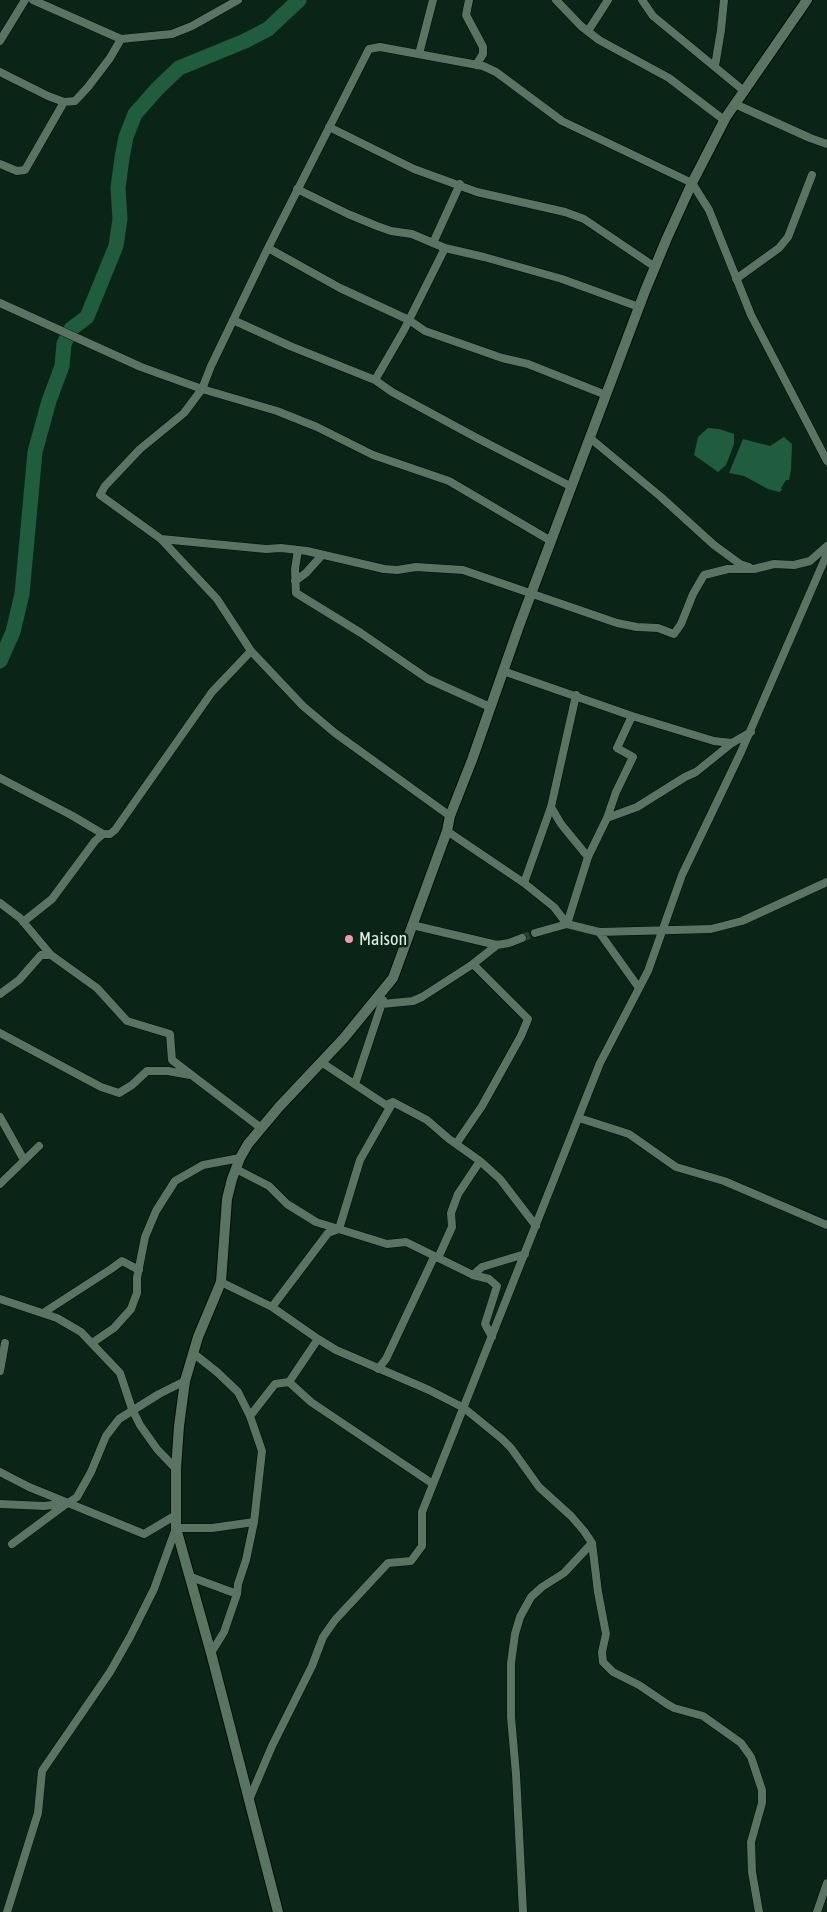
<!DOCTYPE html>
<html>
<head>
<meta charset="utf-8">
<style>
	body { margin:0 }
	canvas { display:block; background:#0a2417 }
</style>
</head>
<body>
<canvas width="827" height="1912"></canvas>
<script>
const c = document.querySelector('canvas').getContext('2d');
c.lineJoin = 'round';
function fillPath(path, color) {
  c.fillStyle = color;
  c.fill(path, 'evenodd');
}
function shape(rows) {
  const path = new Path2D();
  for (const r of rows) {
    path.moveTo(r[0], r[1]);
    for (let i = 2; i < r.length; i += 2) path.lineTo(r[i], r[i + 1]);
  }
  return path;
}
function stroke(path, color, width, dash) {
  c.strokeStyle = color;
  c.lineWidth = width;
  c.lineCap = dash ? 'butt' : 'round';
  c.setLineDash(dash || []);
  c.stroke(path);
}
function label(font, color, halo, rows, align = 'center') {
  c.font = font + ' "Asap Condensed",sans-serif';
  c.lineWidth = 5;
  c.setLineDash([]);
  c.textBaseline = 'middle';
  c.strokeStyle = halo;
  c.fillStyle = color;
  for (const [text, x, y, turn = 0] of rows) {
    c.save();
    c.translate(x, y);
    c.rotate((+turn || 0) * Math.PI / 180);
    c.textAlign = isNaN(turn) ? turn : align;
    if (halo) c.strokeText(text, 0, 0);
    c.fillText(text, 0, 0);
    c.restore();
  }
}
const water = shape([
	[708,428,719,429,734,434,734,444,730,455,726,465,718,472,694,455,698,437],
	[784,437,792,444,791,470,789,480,786,480,781,488,782,490,779,492,768,489,744,476,729,473,743,439,770,446]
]);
const river = shape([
	[0,661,13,632,22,594,35,452,49,401,62,366,64,344,71,329,87,317,116,246,120,219,118,188,122,158,126,137,135,114,157,89,179,68,245,41,268,29,299,0]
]);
const minorTunnel = shape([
	[522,938,535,933]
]);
const minor = shape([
	[33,0,121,39],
	[469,0,466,15,483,47,483,54,476,65],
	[556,0,581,26,599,40,669,78,724,120],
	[642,0,653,16,744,91],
	[588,31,608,0],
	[0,41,25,0],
	[419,54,433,0],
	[715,66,721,30,724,0],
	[0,72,48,96,64,102,75,101,88,87,110,58,121,39,172,34,192,26,238,0],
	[735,104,810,138,827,144],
	[329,127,414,169,477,192,565,212,584,219,655,267],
	[0,164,17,171,25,170,64,102],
	[297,189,348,214,377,226,391,231,412,234,445,248,484,257,562,279,639,307],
	[433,243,460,184],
	[268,248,340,288,409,320,425,331,502,358,528,364,606,395],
	[736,279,779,248,788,237,812,175],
	[0,303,141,367,202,389,277,411,317,427,373,455,449,481,551,541],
	[233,320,290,346,375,380,392,392,477,438,572,487],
	[375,380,404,330,445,248],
	[590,438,661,497,714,545,740,564,749,567],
	[161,539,266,549,281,548,307,551,384,569,397,570,416,567,463,570,617,623,637,627,658,628,674,634,681,624,693,594,704,575,728,569,754,569,774,564,794,565,810,561,827,546],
	[298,550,295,569,296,593,361,633,428,679,490,707],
	[295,581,306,573,322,555],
	[503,671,632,716,714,741,732,743],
	[0,778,71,815,103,834],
	[551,807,561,824,588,857],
	[450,816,335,733,303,706,251,651,217,599,161,539,100,495,105,486,140,449,184,413,202,389,211,366,268,248,369,49,380,47,483,66,496,72,562,121,692,183,709,210,751,315,827,461],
	[607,818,637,807,685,777,696,772,732,743,751,732],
	[447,831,524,883,554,907,567,924],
	[524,883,551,807,576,695],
	[0,903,20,918,51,955],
	[23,922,52,899,95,841,103,834,110,834,115,830,212,692,251,651],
	[567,924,588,857,607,818,616,792,633,757,617,748,632,716],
	[412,925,497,945,509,943,522,938],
	[599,932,639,988],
	[535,933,567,924,599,932,711,929,742,921,827,882],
	[0,994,19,980,41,955,51,955,97,988,127,1021,170,1034,172,1060,261,1128],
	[382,1004,413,1001,422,997,473,964,497,945],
	[0,1033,101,1087,119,1093,132,1085,147,1071,168,1071,190,1075],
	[321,1062,386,1105,393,1102,427,1120,449,1139,480,1161,500,1179,536,1226],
	[355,1084,383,1000],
	[0,1117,24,1160],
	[579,1118,629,1134,676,1167,724,1181,827,1225],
	[456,1144,482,1106,521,1036,528,1019,473,964],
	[236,1169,269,1186,287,1204,316,1222,387,1244,406,1242,473,1275,489,1279,497,1286,485,1324,492,1337],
	[0,1184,39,1146],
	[438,1258,452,1227,451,1213,458,1194,480,1161],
	[473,1275,482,1267,525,1254],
	[221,1282,272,1307,318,1339,336,1350,429,1390,464,1408,502,1439,511,1448,539,1487,571,1516,584,1531,592,1543,598,1592,606,1634,602,1652,603,1662,613,1672,639,1685,667,1704,674,1708,703,1716,741,1743,751,1757,762,1790,762,1803,751,1842,752,1872,759,1912],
	[0,1299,57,1318,81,1332,120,1373,132,1409,140,1425,157,1449,176,1469],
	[272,1307,328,1233,339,1229,360,1160,393,1102],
	[43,1313,111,1269,122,1261,139,1270],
	[92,1343,114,1328,131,1309,137,1293,137,1278,145,1237,156,1211,175,1181,203,1165,240,1158],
	[193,1353,217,1372,238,1392,250,1416,262,1451,254,1522,246,1560,238,1584,237,1594,224,1632,211,1653],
	[378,1369,386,1359,434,1257],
	[0,1371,5,1343],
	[289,1382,311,1402,433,1484],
	[250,1416,275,1384,289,1382,318,1339],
	[0,1472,29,1487,144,1534,176,1515],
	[0,1504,44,1506,68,1503,77,1497,91,1472,106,1436,119,1419,159,1394,185,1381],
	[12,1544,66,1504],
	[191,1577,237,1594],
	[249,1800,272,1746,312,1666,323,1637,335,1620,388,1563,411,1561,422,1546,422,1512,600,1063,648,971,682,875,741,752,827,554],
	[7,1912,38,1813,42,1771,110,1672,130,1637,154,1589,176,1528,212,1528,254,1522],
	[523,1912,516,1774,511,1717,511,1663,515,1634,520,1617,531,1597,542,1587,564,1573,592,1543],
	[817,1912,827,1883]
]);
const tertiary = shape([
	[278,1912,211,1653,176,1528,176,1469,179,1426,185,1381,198,1337,221,1282,227,1199,232,1179,240,1158,248,1144,279,1107,344,1038,393,978,447,831,450,816,472,760,519,626,645,291,667,238,692,183,726,117,807,0]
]);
const markers = [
	[349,939,5,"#f39aaa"]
];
const poiNames = [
	["Maison",359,939]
];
fillPath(water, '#205c3e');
stroke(river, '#205c3e', 15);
stroke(minorTunnel, '#2a4236', 8, [8, 4]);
stroke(minor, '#000d03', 9);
stroke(tertiary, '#000d03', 12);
stroke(minor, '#597463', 8);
stroke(tertiary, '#597463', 10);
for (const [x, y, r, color] of markers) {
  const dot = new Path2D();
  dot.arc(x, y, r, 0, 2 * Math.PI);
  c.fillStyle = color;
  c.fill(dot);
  stroke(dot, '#0a2417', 2);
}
label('18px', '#deede3', '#0a2417', poiNames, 'left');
</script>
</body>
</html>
